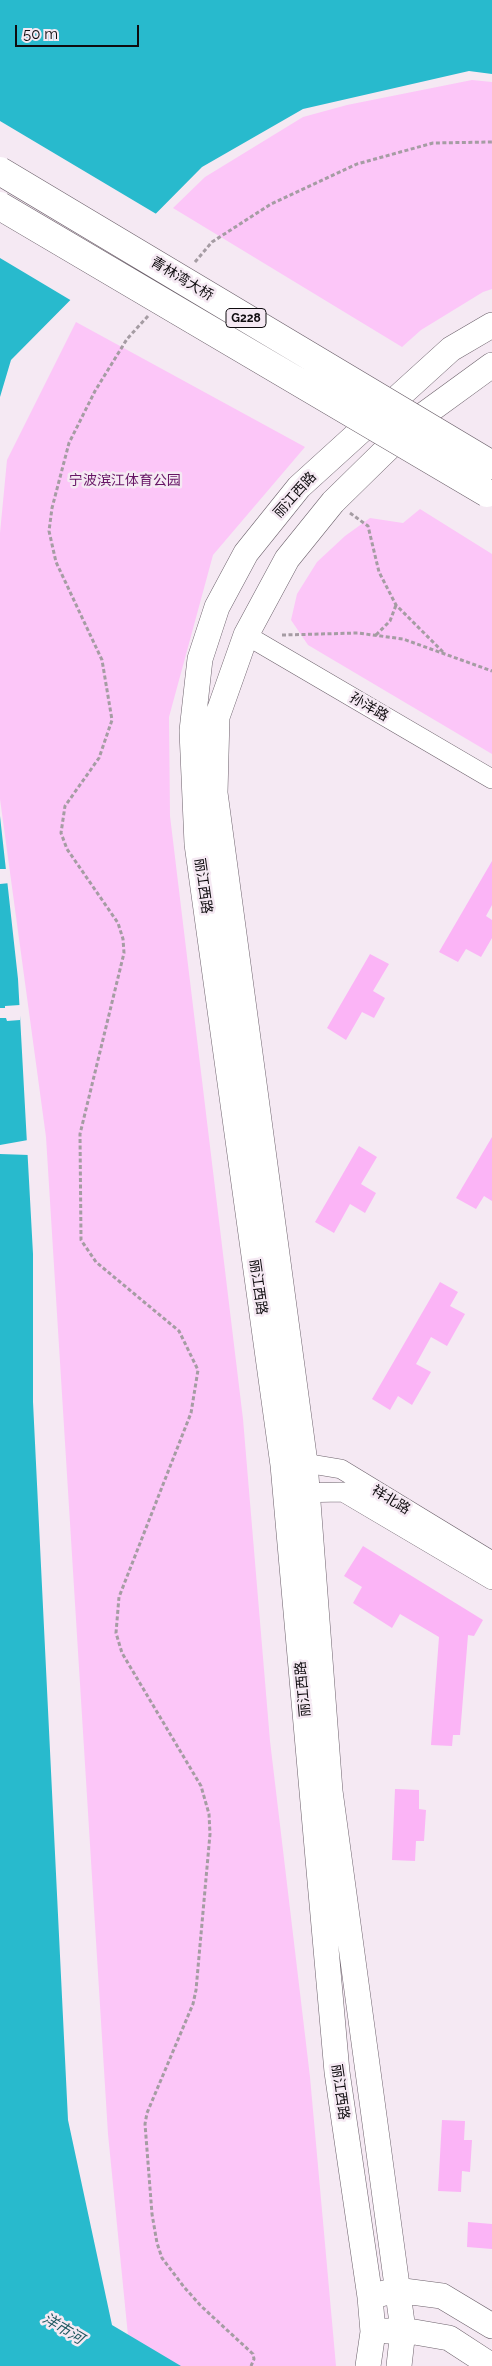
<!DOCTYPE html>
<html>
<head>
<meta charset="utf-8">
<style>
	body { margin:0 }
	#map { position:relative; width:492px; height:2366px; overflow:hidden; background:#f5e9f3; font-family:Raleway,sans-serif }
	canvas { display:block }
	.scale { position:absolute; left:15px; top:25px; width:124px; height:22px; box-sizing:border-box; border:2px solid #0f0c0f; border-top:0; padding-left:6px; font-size:15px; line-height:18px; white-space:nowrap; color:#0f0c0f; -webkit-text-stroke:4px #f5e9f3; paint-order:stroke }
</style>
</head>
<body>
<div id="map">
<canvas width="492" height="2366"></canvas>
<div class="scale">50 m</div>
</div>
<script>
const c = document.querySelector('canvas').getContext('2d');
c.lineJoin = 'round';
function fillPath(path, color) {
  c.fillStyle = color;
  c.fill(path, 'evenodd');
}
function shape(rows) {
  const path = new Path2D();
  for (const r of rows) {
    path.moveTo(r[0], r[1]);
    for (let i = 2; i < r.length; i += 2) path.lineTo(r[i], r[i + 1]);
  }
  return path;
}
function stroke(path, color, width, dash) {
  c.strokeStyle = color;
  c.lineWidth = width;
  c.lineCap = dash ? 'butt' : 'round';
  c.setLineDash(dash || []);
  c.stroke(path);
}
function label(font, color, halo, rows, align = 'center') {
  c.font = font + ' Raleway,"Noto Sans SC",sans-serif';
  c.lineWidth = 5;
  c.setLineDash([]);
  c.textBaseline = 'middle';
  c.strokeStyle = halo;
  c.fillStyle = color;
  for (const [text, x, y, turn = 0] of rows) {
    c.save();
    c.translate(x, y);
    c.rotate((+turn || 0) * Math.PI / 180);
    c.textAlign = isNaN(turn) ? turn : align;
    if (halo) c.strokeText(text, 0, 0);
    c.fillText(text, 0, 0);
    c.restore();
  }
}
const green = shape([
	[472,80,492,82,492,289,483,292,421,330,402,347,173,208,205,177,303,117,347,105],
	[76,322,305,447,213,555,169,717,170,816,243,1419,270,1741,310,2077,336,2366,131,2366,108,2134,46,1137,0,799,0,533,7,460],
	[420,509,492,554,492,754,308,645,291,620,297,594,317,562,345,536,370,518,403,523]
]);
const water = shape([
	[0,0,492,0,492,74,469,71,303,109,202,167,11,360,0,397],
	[0,816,18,979,33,1254,33,1402,68,2120,112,2325,181,2366,0,2366]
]);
const pier = shape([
	[0,121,158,215,72,301,0,258],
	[0,869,9,869,10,883,0,884],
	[20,1005,20,1020,7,1021,6,1018,0,1018,0,1008,5,1008,5,1006],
	[28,1140,29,1155,0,1154,0,1145]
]);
const building = shape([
	[492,861,492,905,486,916,492,920,492,938,481,957,466,949,458,962,439,952],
	[370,954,389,964,373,991,385,998,374,1018,362,1012,346,1040,327,1028],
	[492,1137,492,1201,484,1196,476,1209,456,1198],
	[359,1146,377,1157,361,1184,376,1193,365,1213,350,1204,334,1233,315,1222],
	[440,1282,458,1292,450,1306,465,1314,447,1346,431,1337,416,1364,431,1372,412,1405,398,1396,390,1410,372,1399],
	[363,1546,483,1620,474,1636,468,1635,460,1735,453,1735,452,1746,431,1745,439,1637,400,1614,392,1628,353,1603,362,1587,344,1576],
	[395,1789,419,1790,419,1809,426,1810,424,1841,416,1841,415,1861,392,1860],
	[442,2120,465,2121,464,2140,472,2140,470,2172,462,2171,461,2192,438,2191],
	[468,2222,492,2224,492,2249,467,2247]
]);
const path = shape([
	[195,262,212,242,271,204,357,164,433,143,492,142],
	[148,316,127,339,95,391,69,443,52,508,49,531,56,562,102,660,112,720,99,758,65,806,61,833,67,849,118,923,123,939,124,953,80,1134,81,1240,96,1262,179,1331,198,1370,191,1413,119,1597,116,1633,122,1653,201,1786,209,1814,210,1834,196,1990,193,2004,147,2113,145,2124,152,2214,157,2243,162,2258,184,2287,201,2306,253,2354,254,2359,251,2366],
	[350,513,368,526,379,572,396,605,443,652],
	[282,635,358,633,403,639,492,671],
	[376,635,390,621,396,605]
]);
const minor = shape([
	[246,635,492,779],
	[292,1464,305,1463,341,1469,492,1561],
	[294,1493,343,1492,492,1580]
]);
const major = shape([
	[381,2294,396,2290,442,2296,492,2326],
	[386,2331,403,2330,449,2338,492,2366],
	[368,2366,373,2332,370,2297,337,2072,283,1465,197,844,192,731,200,659,217,607,246,553,299,487,451,349,492,325],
	[399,2366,403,2330,330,1791,305,1463,215,793,217,717,246,635,287,559,333,502,382,454,422,416,492,365]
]);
const highwayBridge = shape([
	[0,171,492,465],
	[0,206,487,493]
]);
const shields = [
	[246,318,40]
];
const shieldNames = [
	["G228",246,318]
];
const streetNames = [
	["青林湾大桥",182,279,31],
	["丽江西路",295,495,-48],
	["孙洋路",369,707,30],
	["丽江西路",203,886,82],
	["丽江西路",258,1287,82],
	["祥北路",391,1500,31],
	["丽江西路",303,1689,-95],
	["丽江西路",340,2092,82]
];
const parkNames = [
	["宁波滨江体育公园",125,481]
];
const waterNames = [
	["洋市河",63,2329,31]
];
fillPath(green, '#fcc6f8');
fillPath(water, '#28bacd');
fillPath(pier, '#f5e9f3');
fillPath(building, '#fbb4f6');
stroke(minor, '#6d626c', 20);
stroke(major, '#6d626c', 26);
stroke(path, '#a59ca3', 3, [4, 2.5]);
stroke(minor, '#fff', 19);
stroke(major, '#fff', 25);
stroke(highwayBridge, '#6d626c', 29, []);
stroke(highwayBridge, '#fff', 28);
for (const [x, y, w] of shields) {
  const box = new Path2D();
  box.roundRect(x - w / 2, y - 9.5, w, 19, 4);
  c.fillStyle = '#f5e9f3';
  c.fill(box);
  stroke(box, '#0f0c0f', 1);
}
label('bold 12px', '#0f0c0f', null, shieldNames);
label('14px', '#0f0c0f', '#f5e9f3', streetNames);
label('14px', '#661565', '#f5e9f3', parkNames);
label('italic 15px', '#205860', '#f5e9f3', waterNames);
</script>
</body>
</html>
